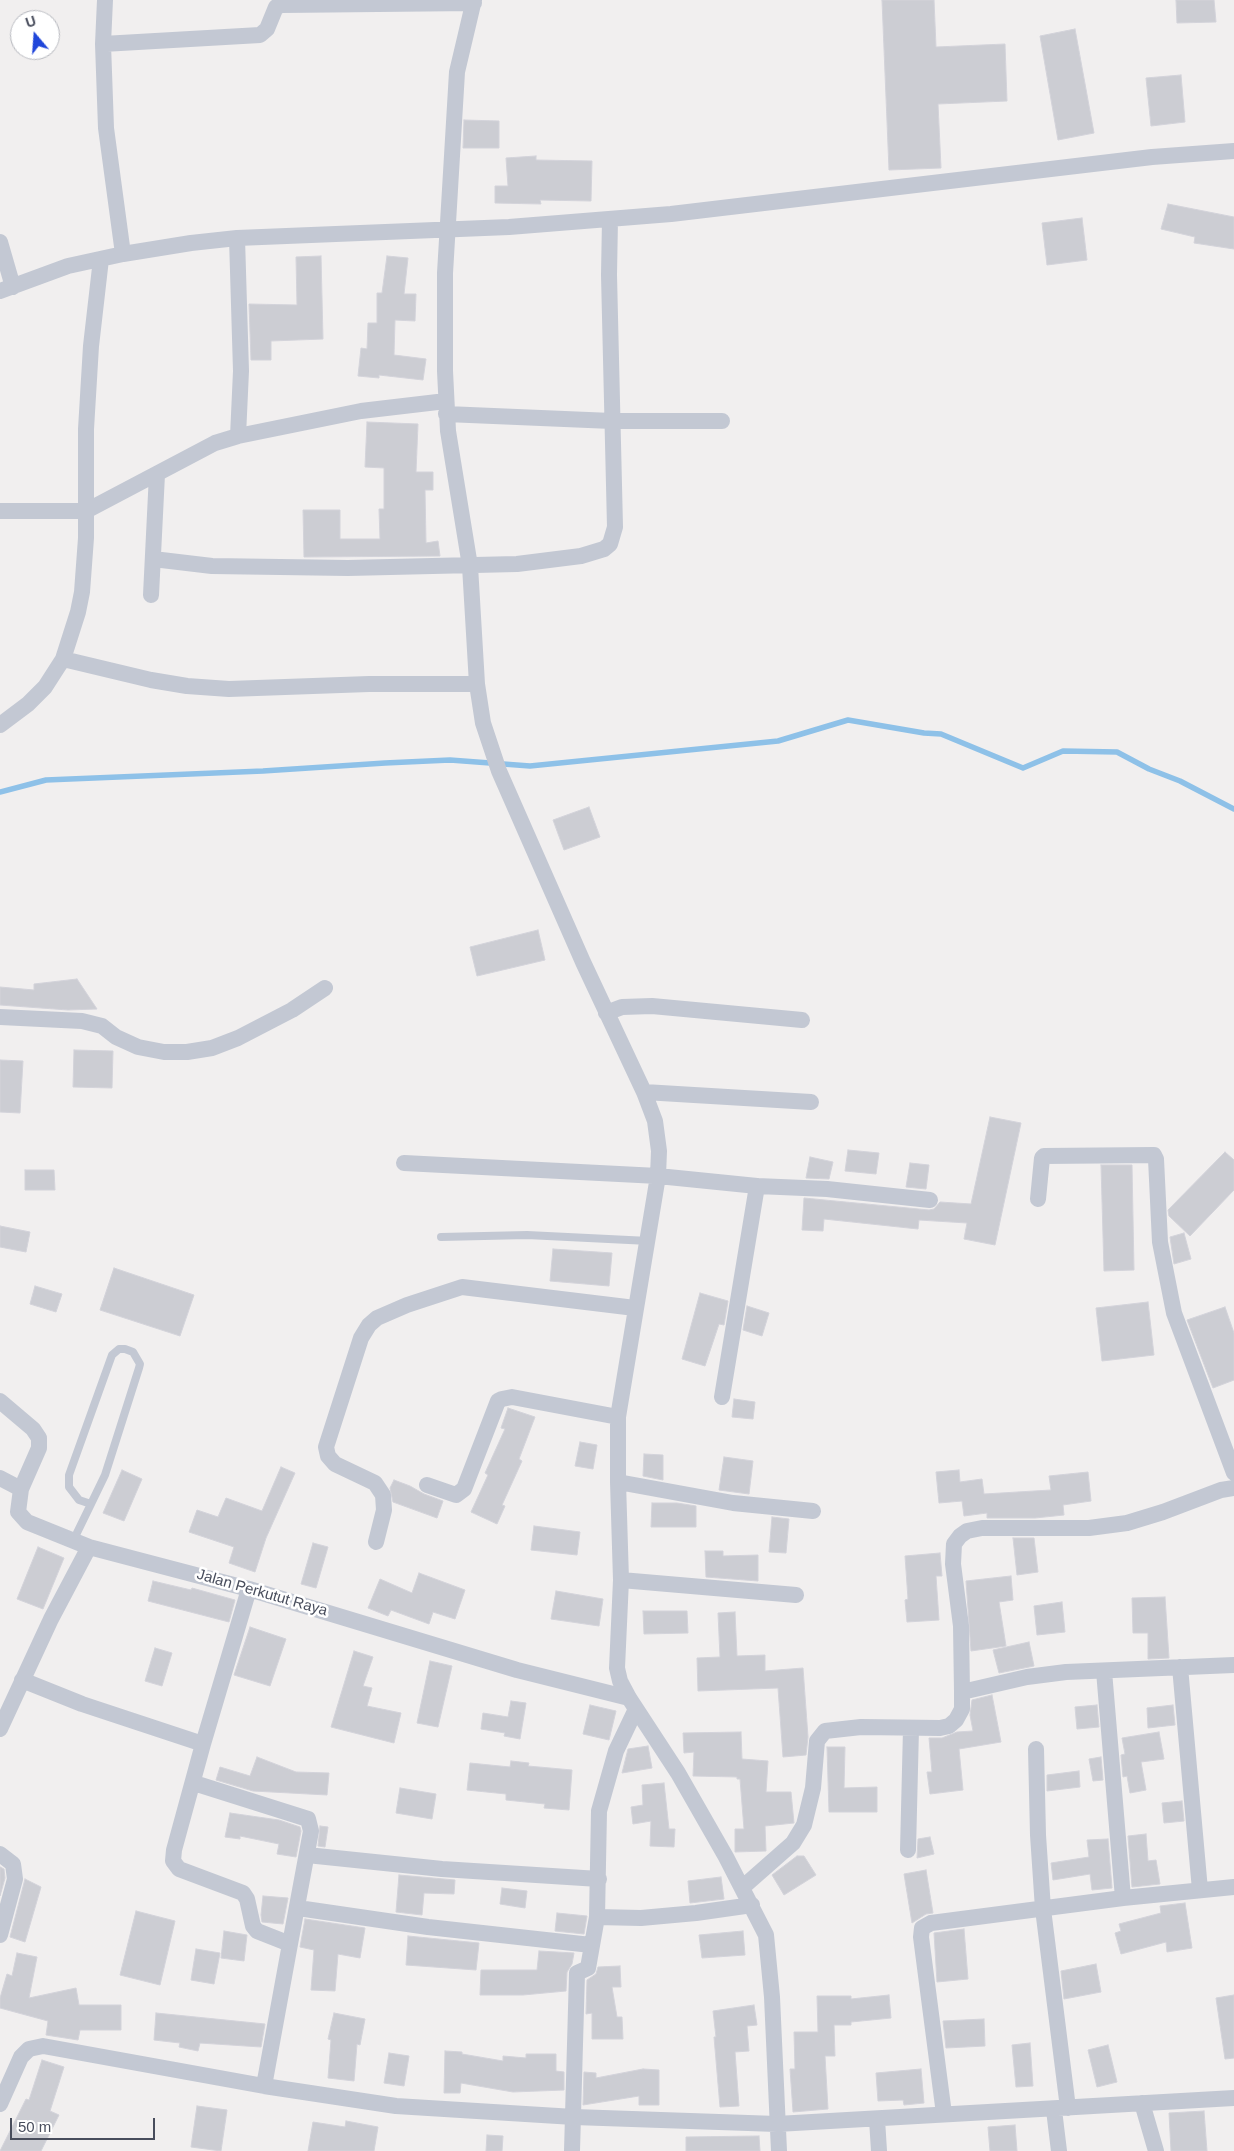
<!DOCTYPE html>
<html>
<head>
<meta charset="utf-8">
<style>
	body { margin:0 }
	#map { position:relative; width:1234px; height:2151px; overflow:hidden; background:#f1efef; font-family:Arial,sans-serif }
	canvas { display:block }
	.north { position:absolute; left:10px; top:10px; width:50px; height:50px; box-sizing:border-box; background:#fff; border:1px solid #b6b8be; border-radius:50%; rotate:342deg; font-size:14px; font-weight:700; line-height:20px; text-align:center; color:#484d5c }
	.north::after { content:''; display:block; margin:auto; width:18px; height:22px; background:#2046da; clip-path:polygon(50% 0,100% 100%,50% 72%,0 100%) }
	.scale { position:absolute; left:10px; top:2118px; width:145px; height:22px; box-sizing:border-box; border:2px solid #484d5c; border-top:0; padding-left:6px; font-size:15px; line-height:18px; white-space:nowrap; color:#484d5c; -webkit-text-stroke:4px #fff; paint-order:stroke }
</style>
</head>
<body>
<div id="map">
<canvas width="1234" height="2151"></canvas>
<div class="north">U</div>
<div class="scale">50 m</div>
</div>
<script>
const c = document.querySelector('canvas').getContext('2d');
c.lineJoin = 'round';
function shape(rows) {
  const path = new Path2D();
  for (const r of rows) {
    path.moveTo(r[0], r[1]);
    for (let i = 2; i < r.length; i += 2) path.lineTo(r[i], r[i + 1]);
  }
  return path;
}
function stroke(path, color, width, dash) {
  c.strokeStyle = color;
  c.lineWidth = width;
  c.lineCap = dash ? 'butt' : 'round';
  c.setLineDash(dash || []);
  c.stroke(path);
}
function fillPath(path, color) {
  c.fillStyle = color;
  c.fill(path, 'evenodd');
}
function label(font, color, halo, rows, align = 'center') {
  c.font = font + ' Arial,sans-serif';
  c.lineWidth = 5;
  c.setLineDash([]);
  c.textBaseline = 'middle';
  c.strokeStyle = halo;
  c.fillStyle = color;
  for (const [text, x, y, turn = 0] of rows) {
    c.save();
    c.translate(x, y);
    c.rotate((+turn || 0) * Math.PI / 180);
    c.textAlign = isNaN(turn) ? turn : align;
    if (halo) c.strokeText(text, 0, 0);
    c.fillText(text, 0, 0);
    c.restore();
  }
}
const stream = shape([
	[0,792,46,780,263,771,385,763,450,760,530,766,778,741,848,720,924,733,941,734,1023,768,1063,751,1117,752,1149,769,1180,781,1234,809]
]);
const building = shape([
	[882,0,934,0,936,47,1005,44,1007,101,938,104,941,168,889,170,882,0],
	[1176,0,1214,0,1216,22,1177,23,1176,0],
	[1075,29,1094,133,1058,140,1040,36,1075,29],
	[1181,75,1185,122,1151,126,1146,78,1181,75],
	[464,120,499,121,499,148,463,148,464,120],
	[536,156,536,160,592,161,591,201,540,200,541,204,495,203,495,186,508,186,506,158,536,156],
	[1168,204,1234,217,1234,249,1194,243,1195,237,1161,229,1168,204],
	[1082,218,1087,260,1047,265,1042,223,1082,218],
	[321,256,323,339,271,341,271,360,251,360,249,304,297,305,296,257,321,256],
	[387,256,408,258,404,294,416,294,415,321,395,320,394,355,426,359,423,380,379,375,379,378,358,376,361,348,367,349,368,323,377,323,377,293,382,293,387,256],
	[367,422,418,424,416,472,433,472,433,490,425,490,426,543,438,541,440,556,304,557,303,510,340,510,340,539,380,539,379,509,384,509,384,468,365,467,367,422],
	[589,807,600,837,564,850,553,820,589,807],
	[538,930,545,960,477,976,470,947,538,930],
	[77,979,97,1009,68,1010,0,1005,0,987,34,990,34,984,77,979],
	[74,1050,113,1051,112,1088,73,1087,74,1050],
	[0,1060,23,1061,20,1113,0,1112,0,1060],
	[990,1117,1021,1123,995,1245,964,1239,967,1223,919,1220,918,1229,824,1219,823,1231,802,1230,804,1198,929,1210,934,1209,940,1202,971,1204,990,1117],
	[848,1150,879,1153,876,1174,845,1171,848,1150],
	[1225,1152,1234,1160,1234,1190,1190,1236,1169,1216,1168,1210,1225,1152],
	[810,1157,833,1162,829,1179,806,1178,810,1157],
	[910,1163,929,1165,926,1189,906,1187,910,1163],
	[1101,1165,1132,1165,1134,1270,1104,1271,1101,1165],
	[25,1170,54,1170,55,1190,25,1190,25,1170],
	[0,1226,30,1232,26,1252,0,1247,0,1226],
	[1184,1233,1191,1259,1174,1264,1170,1237,1184,1233],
	[553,1249,612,1253,609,1286,550,1281,553,1249],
	[114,1268,194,1295,180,1336,100,1310,114,1268],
	[35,1286,62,1294,56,1312,30,1304,35,1286],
	[700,1293,728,1301,724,1325,719,1324,705,1366,682,1359,700,1293],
	[1148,1302,1154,1355,1102,1361,1096,1308,1148,1302],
	[747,1306,769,1313,762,1336,743,1330,747,1306],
	[1225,1307,1234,1333,1234,1380,1213,1388,1187,1320,1225,1307],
	[734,1399,755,1402,753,1419,732,1417,734,1399],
	[508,1408,535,1417,519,1459,522,1461,502,1505,505,1506,497,1524,471,1512,488,1475,485,1473,505,1429,501,1428,508,1408],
	[580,1442,597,1445,593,1469,575,1466,580,1442],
	[644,1454,663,1455,663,1480,643,1476,644,1454],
	[724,1457,753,1461,749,1494,719,1490,724,1457],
	[281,1467,295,1473,266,1538,255,1572,229,1563,234,1547,189,1532,197,1510,218,1517,226,1498,262,1511,281,1467],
	[122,1470,142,1479,124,1521,103,1513,122,1470],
	[959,1470,960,1482,982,1479,984,1494,1051,1490,1049,1476,1088,1472,1091,1501,1063,1505,1064,1515,1035,1518,987,1518,987,1513,964,1516,962,1501,939,1503,936,1472,959,1470],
	[394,1480,410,1486,424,1494,443,1501,437,1518,393,1502,390,1488,394,1480],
	[652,1503,677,1503,696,1506,696,1527,651,1527,652,1503],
	[772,1517,789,1519,786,1553,769,1552,772,1517],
	[534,1526,580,1532,577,1555,531,1550,534,1526],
	[1013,1538,1034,1538,1038,1572,1017,1575,1013,1538],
	[313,1543,328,1547,316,1588,301,1584,313,1543],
	[38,1547,64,1558,43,1609,17,1599,38,1547],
	[705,1551,723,1551,723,1556,758,1555,758,1581,706,1577,705,1551],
	[940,1553,942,1576,936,1576,939,1620,907,1622,905,1600,908,1599,905,1556,940,1553],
	[419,1573,465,1590,455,1619,433,1612,429,1624,391,1610,388,1616,368,1608,380,1579,412,1593,419,1573],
	[1011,1576,1013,1600,999,1602,1006,1646,971,1651,966,1581,1011,1576],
	[153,1581,191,1590,192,1588,235,1600,229,1622,148,1601,153,1581],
	[556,1591,603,1599,599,1626,551,1619,556,1591],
	[1165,1597,1169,1658,1148,1659,1148,1633,1133,1633,1132,1598,1165,1597],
	[1062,1602,1065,1632,1037,1635,1034,1606,1062,1602],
	[643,1611,687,1611,688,1633,644,1634,643,1611],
	[735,1612,737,1656,765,1655,765,1671,803,1668,808,1737,806,1755,783,1757,778,1688,698,1691,697,1658,720,1657,718,1613,735,1612],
	[250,1627,286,1639,270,1686,234,1675,250,1627],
	[1029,1642,1034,1666,999,1673,993,1650,1029,1642],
	[155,1648,172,1653,162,1686,145,1681,155,1648],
	[354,1651,373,1657,363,1686,372,1688,367,1706,401,1713,394,1743,331,1727,354,1651],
	[430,1661,452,1666,438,1727,417,1723,430,1661],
	[992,1695,1001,1742,959,1749,963,1790,930,1794,927,1772,932,1772,929,1738,942,1738,957,1732,973,1731,970,1715,972,1700,992,1695],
	[511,1701,526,1703,520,1739,504,1736,505,1733,481,1729,483,1713,508,1717,511,1701],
	[590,1705,616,1711,609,1740,583,1734,590,1705],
	[1097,1705,1099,1727,1077,1729,1075,1707,1097,1705],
	[1173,1705,1175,1725,1148,1728,1147,1708,1173,1705],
	[741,1732,742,1759,768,1761,766,1792,791,1792,794,1823,765,1826,766,1851,735,1852,735,1829,744,1829,740,1779,737,1779,737,1777,693,1776,694,1752,684,1753,683,1733,741,1732],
	[1159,1732,1164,1759,1141,1762,1146,1790,1130,1793,1127,1776,1123,1777,1121,1755,1125,1754,1122,1738,1159,1732],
	[648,1746,652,1768,622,1773,628,1749,648,1746],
	[827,1747,845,1747,844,1788,877,1787,877,1812,829,1812,827,1747],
	[257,1757,296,1772,329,1773,327,1795,253,1791,216,1780,220,1767,250,1776,257,1757],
	[1101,1757,1103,1780,1093,1781,1089,1759,1101,1757],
	[511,1761,529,1763,528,1766,572,1770,569,1810,544,1808,545,1804,506,1800,506,1794,467,1790,470,1763,510,1767,511,1761],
	[1079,1771,1080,1787,1047,1791,1047,1775,1079,1771],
	[664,1783,669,1829,675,1829,674,1847,650,1846,651,1821,633,1824,631,1807,643,1805,642,1785,664,1783],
	[400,1788,436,1794,432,1819,396,1813,400,1788],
	[1182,1801,1184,1821,1164,1823,1162,1803,1182,1801],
	[230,1813,279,1820,300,1827,301,1831,296,1857,277,1854,279,1844,240,1836,240,1839,225,1837,230,1813],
	[320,1826,328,1827,325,1847,318,1846,320,1826],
	[1146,1834,1148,1861,1156,1860,1160,1884,1132,1887,1128,1836,1146,1834],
	[930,1837,934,1854,917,1858,918,1839,930,1837],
	[1108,1839,1112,1888,1092,1890,1090,1874,1053,1880,1051,1863,1089,1857,1087,1840,1108,1839],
	[797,1856,804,1856,816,1875,784,1895,772,1875,797,1856],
	[0,1867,4,1869,5,1878,0,1896,0,1867],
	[926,1870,933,1913,926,1914,912,1923,904,1874,926,1870],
	[399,1875,455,1880,454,1894,424,1893,422,1915,396,1912,399,1875],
	[721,1877,724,1899,690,1903,688,1881,721,1877],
	[25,1879,41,1887,25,1942,10,1937,25,1879],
	[502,1888,527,1891,525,1908,500,1904,502,1888],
	[263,1896,288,1898,283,1924,262,1922,261,1915,263,1896],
	[1185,1903,1192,1948,1167,1952,1166,1942,1121,1954,1115,1933,1121,1931,1119,1924,1161,1913,1160,1906,1185,1903],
	[136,1911,175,1921,160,1985,120,1975,136,1911],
	[557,1913,587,1916,584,1934,555,1931,557,1913],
	[305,1919,365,1928,360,1958,338,1954,335,1991,311,1990,314,1950,300,1947,305,1919],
	[964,1929,968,1979,937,1982,934,1933,964,1929],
	[224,1931,247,1935,244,1961,221,1958,224,1931],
	[743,1931,745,1955,702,1958,699,1935,743,1931],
	[408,1936,479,1943,476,1970,406,1965,408,1936],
	[196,1949,220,1953,214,1984,191,1980,196,1949],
	[539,1951,574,1953,572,1964,567,1972,566,1991,523,1995,480,1995,481,1970,537,1970,539,1951],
	[17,1953,37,1957,29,1998,76,1988,79,2005,121,2005,121,2030,80,2030,78,2040,46,2035,48,2021,0,2008,0,1998,7,1974,12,1976,17,1953],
	[1096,1964,1101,1992,1064,1999,1061,1971,1096,1964],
	[620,1966,621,1987,612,1987,617,2017,622,2017,623,2039,592,2039,592,2013,586,2014,587,1980,596,1974,598,1967,620,1966],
	[889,1995,891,2018,851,2022,851,2025,834,2025,835,2056,825,2056,828,2109,793,2112,790,2069,795,2069,794,2032,818,2032,817,1996,851,1996,851,1999,889,1995],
	[1234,1995,1234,2058,1225,2059,1216,1998,1234,1995],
	[754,2005,757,2025,747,2026,749,2051,735,2052,739,2106,720,2107,714,2037,716,2037,713,2011,754,2005],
	[156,2013,265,2024,261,2047,200,2043,198,2051,179,2047,180,2043,154,2040,156,2013],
	[334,2013,365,2019,360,2045,357,2044,354,2081,328,2078,331,2040,328,2039,334,2013],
	[984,2019,985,2046,946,2048,943,2021,984,2019],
	[1030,2043,1033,2086,1016,2087,1012,2045,1030,2043],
	[1108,2045,1117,2082,1097,2087,1088,2050,1108,2045],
	[445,2051,462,2052,462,2054,503,2061,503,2056,526,2058,526,2054,556,2054,556,2071,564,2072,564,2090,513,2092,461,2083,460,2093,444,2093,445,2051],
	[389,2053,409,2056,404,2086,384,2083,389,2053],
	[42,2060,64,2067,50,2111,59,2115,41,2151,0,2151,26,2099,29,2100,42,2060],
	[643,2069,659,2070,659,2105,639,2105,639,2096,583,2105,584,2072,596,2073,596,2078,643,2069],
	[921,2069,924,2103,904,2105,903,2100,878,2101,876,2073,921,2069],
	[197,2106,227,2110,221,2151,191,2147,197,2106],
	[1204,2111,1207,2151,1171,2151,1169,2113,1204,2111],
	[346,2121,378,2127,374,2151,308,2151,313,2122,345,2127,346,2121],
	[1015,2125,1017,2151,990,2151,988,2127,1015,2125],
	[487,2135,503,2136,502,2151,486,2151,487,2135],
	[759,2136,760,2151,686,2151,686,2137,759,2136]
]);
const lane = shape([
	[441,1237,527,1235,649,1241],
	[73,1541,91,1504,105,1475,139,1368,140,1364,133,1352,125,1349,119,1349,112,1355,69,1475,69,1487,79,1500,91,1504]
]);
const street = shape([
	[105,0,103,44,106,128,123,254],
	[474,0,457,72,445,273,445,371,448,431,470,566,477,684,483,723,499,771,583,962,644,1092,655,1121,659,1151,658,1176,618,1417,618,1482,621,1580,617,1668,620,1681,629,1698,678,1773,726,1857,766,1935,772,1997,779,2151],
	[103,44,260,35,267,29,276,7,282,5,474,3],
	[237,238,241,371,238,436],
	[0,242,13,287],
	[0,291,68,266,123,254,191,243,237,238,509,227,671,214,1152,157,1234,151],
	[446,414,612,421,722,421],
	[0,511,86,511,215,443,238,436,361,411,446,401],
	[153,559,212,566,348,568,517,564,581,556,604,549,610,544,615,527,609,275,610,219],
	[151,595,157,474],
	[63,659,151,680,187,686,229,689,369,684,477,684],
	[0,725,28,704,45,687,63,659,78,612,82,592,86,538,86,429,91,346,101,259],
	[606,1013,622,1007,652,1006,802,1020],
	[0,1017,82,1021,102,1026,116,1037,138,1047,164,1052,187,1052,212,1048,238,1038,292,1010,325,988],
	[644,1092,811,1102],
	[404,1163,658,1176,757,1186,827,1189,930,1200],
	[1038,1199,1042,1158,1044,1156,1154,1155,1156,1159,1160,1242,1174,1313,1234,1473],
	[722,1397,757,1186],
	[0,1401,33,1429,39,1438,39,1448,21,1489,18,1512,27,1522,89,1547],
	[0,1478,21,1489],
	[618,1482,733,1503,813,1511],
	[427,1485,456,1495,464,1489,498,1401,502,1399,512,1397,618,1417],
	[376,1542,384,1510,383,1495,375,1483,335,1464,328,1456,326,1447,361,1338,369,1325,377,1318,407,1305,462,1287,635,1308],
	[621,1580,796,1595],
	[249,1589,203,1744,174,1850,173,1861,179,1869,243,1893,247,1899,253,1926,257,1931,290,1944,264,2086],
	[1180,1667,1200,1890],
	[1104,1671,1123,1898],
	[22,1680,82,1704,203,1744],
	[962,1692,1027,1677,1066,1672,1234,1665],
	[0,1729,51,1619,89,1547,249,1589,517,1670,629,1698],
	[1036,1749,1038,1835,1043,1909,1068,2108],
	[194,1783,308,1819,311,1831,290,1944],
	[908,1850,911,1729],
	[0,1854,13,1864,15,1879,0,1935],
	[307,1855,442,1869,599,1879],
	[743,1887,793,1843,804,1825,813,1788,817,1741,825,1731,861,1727,940,1728,949,1726,956,1720,962,1709,962,1692,961,1626,953,1564,954,1544,960,1536,967,1531,982,1528,1089,1528,1127,1523,1163,1512,1221,1490,1234,1488],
	[298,1908,428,1927,591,1945],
	[597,1917,641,1918,696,1913,752,1905],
	[1142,2103,1156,2151],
	[0,2104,21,2057,29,2049,43,2046,264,2086,396,2106,574,2117,777,2124,1234,2098],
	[1054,2110,1059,2151],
	[944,2114,921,1937,922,1928,931,1923,1123,1898,1234,1887],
	[877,2119,879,2151],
	[572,2151,577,1973,588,1968,597,1917,599,1811,616,1751,636,1709]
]);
const streetNames = [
	["Jalan Perkutut Raya",262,1593,16]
];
stroke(stream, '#8ec1e8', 5.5);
fillPath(building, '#cccdd3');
stroke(building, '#d3d3da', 1);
stroke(lane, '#c3c8d3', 8);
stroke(street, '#c3c8d3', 16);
label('15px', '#484d5c', '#fff', streetNames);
</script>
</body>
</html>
